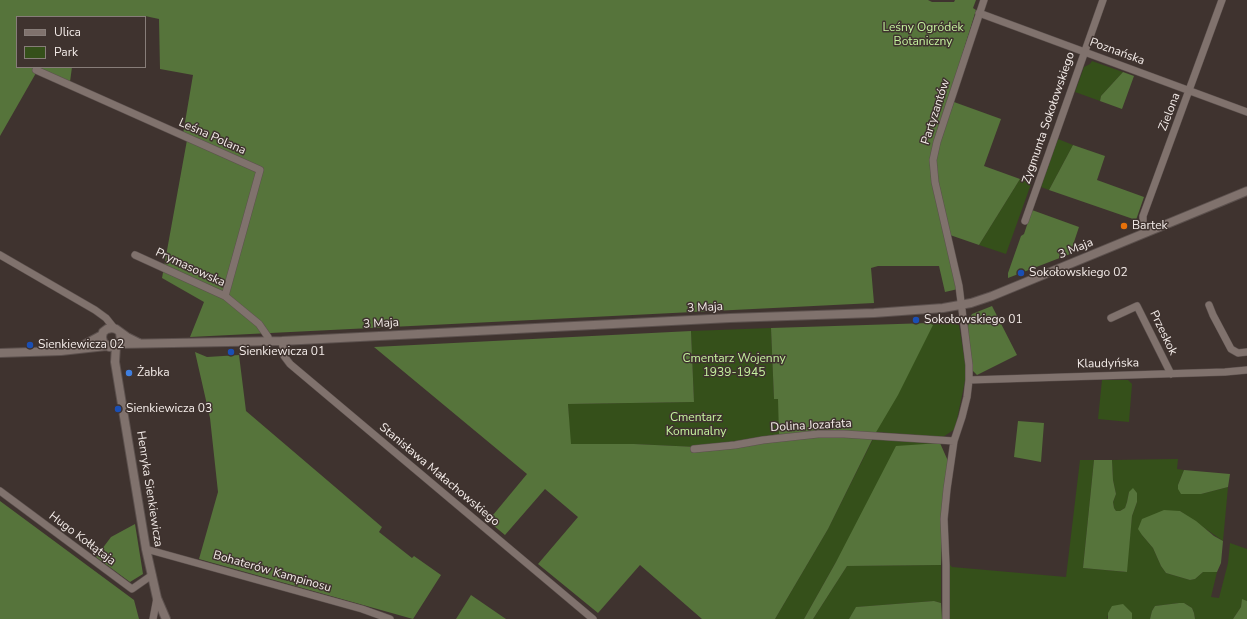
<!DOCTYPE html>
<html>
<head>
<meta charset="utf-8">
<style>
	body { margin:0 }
	#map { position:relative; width:1247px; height:619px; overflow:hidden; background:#3f332f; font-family:"Nunito Sans",sans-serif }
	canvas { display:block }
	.legend { position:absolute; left:16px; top:16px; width:130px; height:52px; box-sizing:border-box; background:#3f332f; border:1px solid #877d79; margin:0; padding:5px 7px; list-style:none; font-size:12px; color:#f4ece9 }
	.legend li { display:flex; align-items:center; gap:8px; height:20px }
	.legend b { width:20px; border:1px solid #877d79 }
</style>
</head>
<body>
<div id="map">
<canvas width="1247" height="619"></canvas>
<ul class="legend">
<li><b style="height:5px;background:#80726d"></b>Ulica</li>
<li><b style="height:11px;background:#35501a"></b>Park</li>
</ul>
</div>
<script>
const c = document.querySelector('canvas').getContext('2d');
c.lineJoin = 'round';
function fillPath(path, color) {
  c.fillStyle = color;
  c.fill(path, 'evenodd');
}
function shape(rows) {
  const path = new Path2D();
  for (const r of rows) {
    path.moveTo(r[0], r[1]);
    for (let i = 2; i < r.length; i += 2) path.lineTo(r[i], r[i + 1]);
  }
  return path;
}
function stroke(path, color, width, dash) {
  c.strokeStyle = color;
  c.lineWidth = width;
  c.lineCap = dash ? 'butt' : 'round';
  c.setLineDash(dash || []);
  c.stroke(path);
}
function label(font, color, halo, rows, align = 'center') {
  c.font = font + ' "Nunito Sans",sans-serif';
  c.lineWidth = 3;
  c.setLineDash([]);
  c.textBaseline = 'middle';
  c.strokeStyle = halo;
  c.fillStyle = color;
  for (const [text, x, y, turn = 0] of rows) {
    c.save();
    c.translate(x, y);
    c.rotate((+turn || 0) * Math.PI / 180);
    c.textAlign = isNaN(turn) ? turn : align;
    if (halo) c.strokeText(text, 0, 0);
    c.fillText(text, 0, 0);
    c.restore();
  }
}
const green = shape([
	[1092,61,1123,72,1101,96,1100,101,1075,92,1084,67,1090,64],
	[1058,139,1073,145,1049,190,1041,187],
	[1020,179,1031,184,1006,254,979,245],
	[941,320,959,325,966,369,965,381,955,429,943,437,877,432,875,434,779,434,697,447,634,444,570,444,568,404,694,402,691,331,771,328,774,399,933,325,929,323],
	[1102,380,1128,380,1132,384,1129,422,1098,419],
	[873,439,940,443,836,562,804,619,775,619,828,529],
	[1178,459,1177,469,1184,470,1178,485,1201,494,1228,487,1223,541,1180,511,1142,535,1153,548,1161,566,1166,573,1190,580,1195,579,1203,572,1217,572,1211,597,1219,598,1228,563,1230,543,1247,549,1247,601,1242,600,1241,607,1233,619,1195,619,1194,613,1192,608,1184,603,1179,603,1155,606,1152,611,1150,619,1132,619,1132,613,1107,616,1108,619,948,619,949,564,952,567,1066,577,1080,460,1094,460,1083,568,1126,572,1132,516,1137,502,1137,493,1129,492,1127,502,1125,508,1120,511,1116,511,1114,508,1113,502,1116,494,1113,480,1112,460],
	[941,565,941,603,934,601,857,607,849,619,813,619,847,566]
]);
const forest = shape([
	[0,0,928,0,932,2,954,2,955,0,976,0,973,8,976,10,932,152,958,289,945,292,939,266,878,266,871,268,874,303,190,337,204,302,162,278,187,140,183,134,193,75,160,69,159,19,145,16,17,17,17,67,72,67,70,82,36,73,0,136],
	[1123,72,1134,76,1122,109,1100,101,1101,96],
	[954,102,1001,119,984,166,1020,179,979,245,950,235,938,185,936,152],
	[1073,145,1105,156,1097,180,1144,197,1136,220,1049,190],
	[1032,210,1079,227,1070,254,1008,278,1008,273,1021,236,1024,234],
	[992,306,1017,355,977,375,973,371,967,334,969,320,972,314],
	[929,323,933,325,898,395,875,434,828,529,775,619,702,619,640,565,598,613,538,564,578,517,545,489,505,535,488,521,527,474,374,347,691,331,694,402,568,404,571,444,634,444,697,447,779,434,778,399,774,399,771,328],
	[195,352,207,357,239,355,246,411,382,527,379,532,412,558,414,556,441,575,413,619,199,559,218,492,210,418],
	[1018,421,1044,423,1041,462,1014,457],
	[940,443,948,461,942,522,941,565,847,566,813,619,804,619,836,562,896,446],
	[1094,460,1112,460,1113,480,1116,494,1113,502,1114,508,1116,511,1120,511,1125,508,1127,502,1129,492,1133,488,1137,493,1137,502,1132,516,1127,572,1083,568],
	[1184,470,1230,474,1228,487,1201,494,1181,494,1178,489,1178,485],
	[0,501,134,600,139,619,0,619],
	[1164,510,1180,511,1196,521,1214,536,1223,541,1221,563,1217,572,1203,572,1195,579,1190,580,1166,573,1161,566,1153,548,1142,535,1138,529,1142,519],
	[135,524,143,574,130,582,96,557,111,537],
	[471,595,503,617,506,619,456,619],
	[1242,599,1247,601,1247,619,1233,619,1241,607],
	[934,601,941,603,942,619,849,619,856,607],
	[1179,603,1184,603,1192,608,1194,613,1195,619,1150,619,1152,611,1155,606],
	[1123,604,1132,613,1132,619,1108,619,1108,613,1112,606]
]);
const minor = shape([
	[979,13,1247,112],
	[36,70,260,170,225,296],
	[1025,221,1103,0],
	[1147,232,1143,224,1143,216,1222,0],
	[0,255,95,310,106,318,114,328],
	[135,255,225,296,259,324,268,337],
	[1209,305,1213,315,1231,349,1238,353,1247,352],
	[1111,318,1137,306,1171,374],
	[282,341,284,356,290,364,593,619],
	[969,380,1225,372,1247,370],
	[694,449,735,445,763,440,818,434,844,434,954,441],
	[0,491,132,589,152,575],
	[146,549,362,609,390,619],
	[153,619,157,598],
	[946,619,946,565,944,519,947,489,954,441,962,417,967,397,969,380,969,365,959,286,935,182,933,160,937,142,984,0]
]);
const tertiary = shape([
	[120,333,121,340,116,346,109,347,103,342,102,337,103,332,107,329,112,328,116,329,127,337,139,343],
	[118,344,282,341,730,318,874,313,943,308,971,303,992,296,1247,191],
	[116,346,115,362,146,549,157,598,166,619],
	[80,347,102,335],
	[0,353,61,351,106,346]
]);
const markers = [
	[1124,226,4,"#e8710a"],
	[1021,273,4,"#1a4fb4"],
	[916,320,4,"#1a4fb4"],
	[30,345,4,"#1a4fb4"],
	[231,352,4,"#1a4fb4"],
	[129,373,4,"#3f7fe0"],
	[118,409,4,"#1a4fb4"]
];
const parkNames = [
	["Leśny Ogródek",923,28],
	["Botaniczny",923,42],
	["Cmentarz Wojenny",734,359],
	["1939-1945",734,373],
	["Cmentarz",696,418],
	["Komunalny",696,432]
];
const streetNames = [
	["Poznańska",1117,52,20],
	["Partyzantów",936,112,-72],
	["Zielona",1170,112,-69],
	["Zygmunta Sokołowskiego",1049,118,-71],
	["Leśna Polana",212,137,24],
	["3 Maja",1076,249,-22],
	["Prymasowska",190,268,25],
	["3 Maja",705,308,-3],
	["3 Maja",381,324,-3],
	["Przeskok",1163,333,64],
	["Klaudyńska",1108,364,-1],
	["Dolina Jozafata",811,426,-3],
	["Stanisława Małachowskiego",439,475,40],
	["Henryka Sienkiewicza",149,489,81],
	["Hugo Kołłątaja",82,539,37],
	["Bohaterów Kampinosu",272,572,16]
];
const poiNames = [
	["Bartek",1132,226],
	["Sokołowskiego 02",1029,273],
	["Sokołowskiego 01",924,320],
	["Sienkiewicza 02",38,345],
	["Sienkiewicza 01",239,352],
	["Żabka",137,373],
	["Sienkiewicza 03",126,409]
];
fillPath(green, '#35501a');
fillPath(forest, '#56743b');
stroke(minor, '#5c514e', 8);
stroke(tertiary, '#5c514e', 10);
stroke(minor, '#80726d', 7);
stroke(tertiary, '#80726d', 8);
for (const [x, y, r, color] of markers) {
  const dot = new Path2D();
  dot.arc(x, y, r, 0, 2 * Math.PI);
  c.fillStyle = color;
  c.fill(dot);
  stroke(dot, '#3f332f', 1.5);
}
label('12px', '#c5f29e', '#3f332f', parkNames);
label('12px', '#f4ece9', '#3f332f', streetNames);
label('12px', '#f4ece9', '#3f332f', poiNames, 'left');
</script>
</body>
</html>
